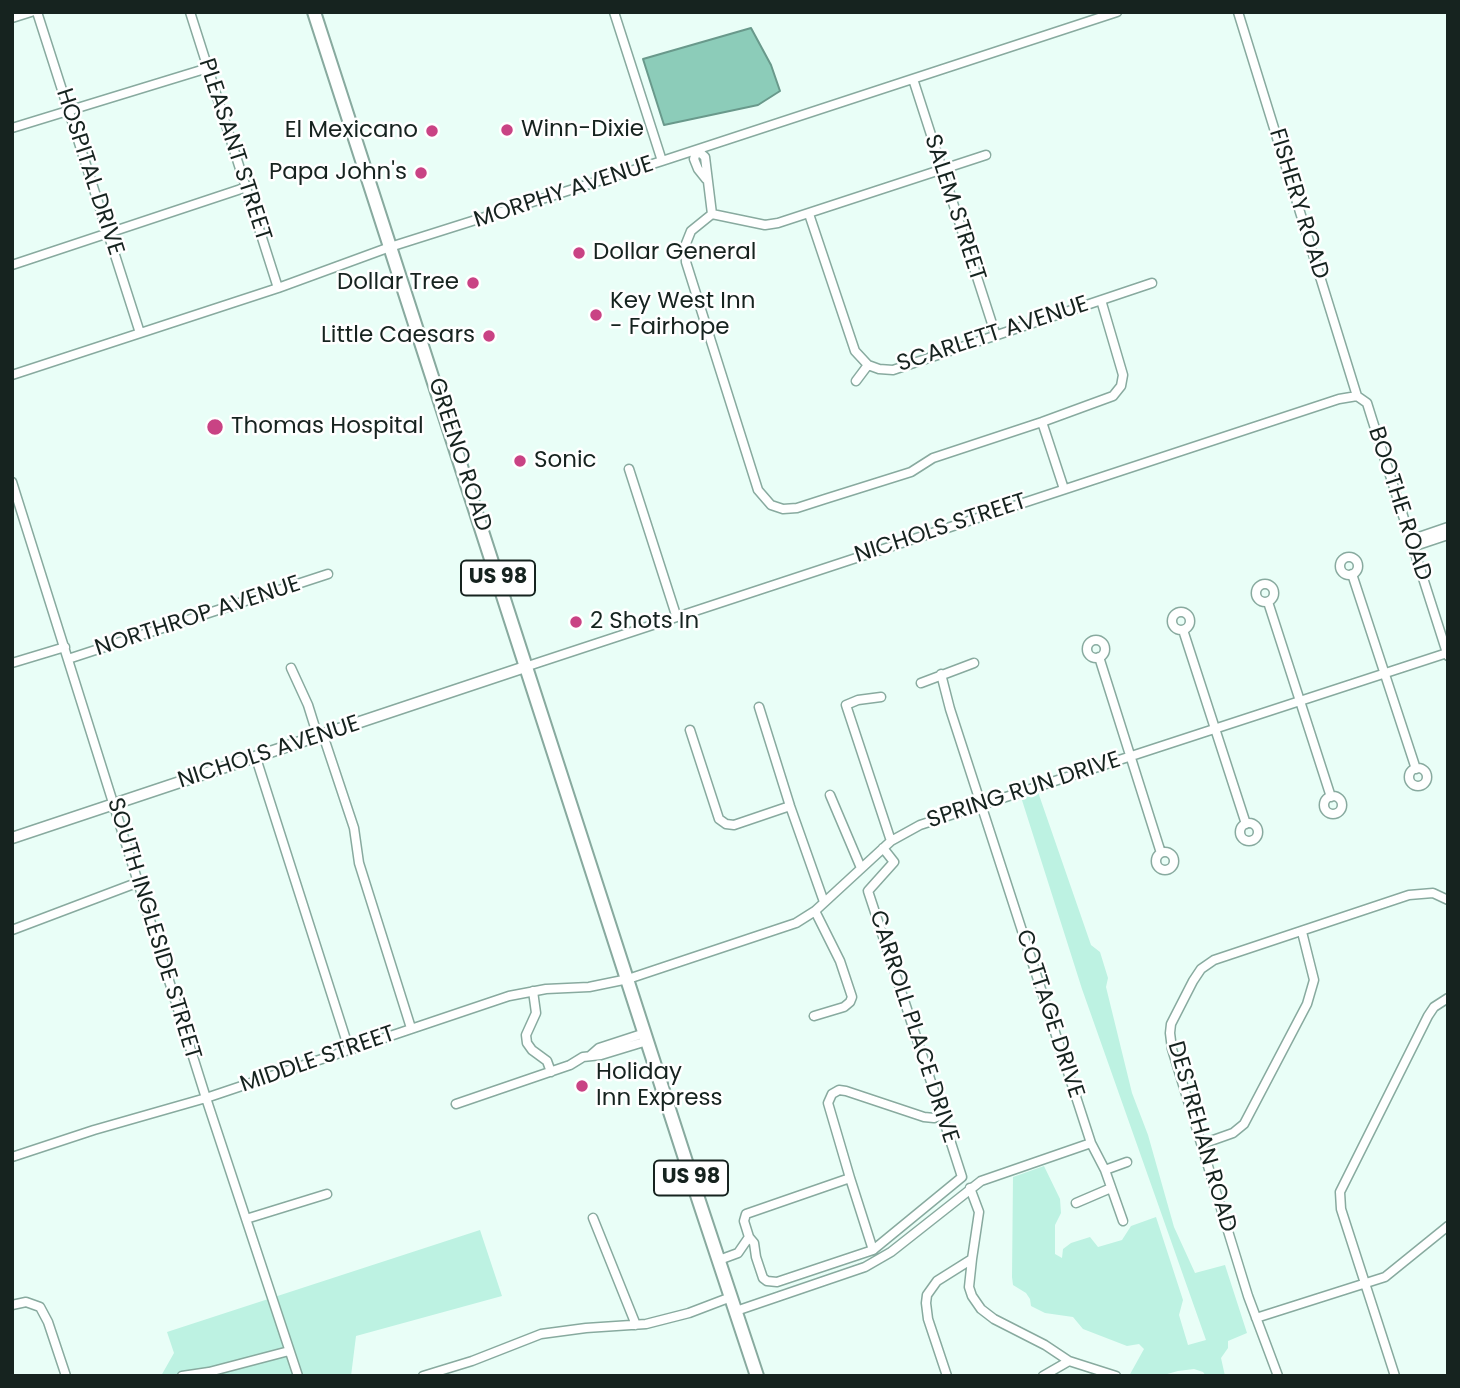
<!DOCTYPE html>
<html>
<head>
<meta charset="utf-8">
<style>
	body { margin:0 }
	#map { position:relative; width:1460px; height:1388px; overflow:hidden; background:#e9fef7; font-family:Poppins,sans-serif }
	canvas { display:block }
	.frame { position:absolute; inset:0; border:14px solid #16231f; pointer-events:none }
</style>
</head>
<body>
<div id="map">
<canvas width="1460" height="1388"></canvas>
<div class="frame"></div>
</div>
<script>
const c = document.querySelector('canvas').getContext('2d');
c.lineJoin = 'round';
function fillPath(path, color) {
  c.fillStyle = color;
  c.fill(path, 'evenodd');
}
function shape(rows) {
  const path = new Path2D();
  for (const r of rows) {
    if (r.length === 3) {
      path.moveTo(r[0] + r[2], r[1]);
      path.arc(r[0], r[1], r[2], 0, 2 * Math.PI);
      continue;
    }
    path.moveTo(r[0], r[1]);
    for (let i = 2; i < r.length; i += 2) path.lineTo(r[i], r[i + 1]);
  }
  return path;
}
function stroke(path, color, width, dash) {
  c.strokeStyle = color;
  c.lineWidth = width;
  c.lineCap = dash ? 'butt' : 'round';
  c.setLineDash(dash || []);
  c.stroke(path);
}
function label(font, color, halo, rows, align = 'center') {
  c.font = font + ' Poppins,sans-serif';
  c.lineWidth = 5;
  c.setLineDash([]);
  c.textBaseline = 'middle';
  c.strokeStyle = halo;
  c.fillStyle = color;
  for (const [text, x, y, turn = 0] of rows) {
    c.save();
    c.translate(x, y);
    c.rotate((+turn || 0) * Math.PI / 180);
    c.textAlign = isNaN(turn) ? turn : align;
    if (halo) c.strokeText(text, 0, 0);
    c.fillText(text, 0, 0);
    c.restore();
  }
}
const green = shape([
	[1038,792,1091,945,1100,952,1108,978,1106,987,1132,1093,1148,1135,1174,1227,1195,1273,1225,1265,1247,1333,1228,1341,1228,1348,1221,1358,1225,1376,1206,1376,1203,1372,1194,1369,1178,1371,1160,1376,1129,1376,1144,1349,1139,1344,1127,1346,1083,1329,1073,1317,1045,1313,1031,1306,1030,1299,1026,1293,1013,1285,1012,1277,1013,1177,1044,1166,1060,1199,1061,1213,1055,1225,1055,1254,1062,1258,1063,1249,1071,1243,1090,1237,1098,1247,1122,1240,1131,1226,1156,1217,1183,1300,1179,1315,1188,1345,1206,1340,1082,989,1021,797],
	[480,1230,502,1296,356,1336,351,1376,161,1376,174,1353,167,1332]
]);
const water = shape([
	[751,28,771,65,780,91,758,105,664,125,643,59,751,28]
]);
const minor = shape([
	[37,12,140,333],
	[190,12,278,288],
	[614,12,662,161],
	[1238,12,1357,396],
	[12,18,31,12],
	[913,79,996,336],
	[12,128,208,68],
	[706,179,698,169,694,159,697,150,705,157,712,214,691,231,685,246,686,262,758,490,771,505,783,509,797,508,825,499,911,472,933,458,1042,422,1113,396,1121,386,1123,375,1101,300],
	[712,214,765,225,778,223,986,155],
	[809,214,855,351,868,365,879,369,893,370,1152,283],
	[12,265,247,187],
	[12,375,278,288,390,247,662,161,1117,12],
	[856,381,868,365],
	[1357,396,1367,403,1372,419,1448,656],
	[1042,422,1064,489],
	[629,469,676,615],
	[12,482,206,1098,298,1376],
	[1410,540,1448,527],
	[1412,547,1448,535],
	[1349,566,9],
	[1352,574,1416,769],
	[1265,593,9],
	[1268,602,1331,797],
	[1181,621,9],
	[1183,630,1246,824],
	[1096,649,9],
	[1099,657,1161,853],
	[68,659,328,574],
	[12,663,65,647],
	[525,667,1339,399,1357,396],
	[291,668,308,705,318,737],
	[941,674,950,709,1091,1143,1105,1170,1123,1221],
	[921,683,974,663],
	[881,697,858,700,846,705,891,841],
	[759,707,790,806,824,902],
	[690,730,719,819,726,824,734,825,790,806],
	[323,735,354,828,359,863,411,1028],
	[256,758,349,1049],
	[1418,777,9],
	[830,795,861,868],
	[1333,805,9],
	[1249,832,9],
	[883,848,894,862,868,891,936,1097,942,1115,962,1177,873,1250,777,1282,767,1281,763,1278,756,1257,754,1243,749,1237,744,1221,746,1214,850,1178,828,1103,832,1094,839,1090,846,1091,924,1117,934,1118,942,1115],
	[1165,861,9],
	[12,930,139,882],
	[533,991,536,1013,526,1035,527,1043,532,1050,547,1061,551,1072],
	[814,1016,844,1007,850,1002,852,997,840,961,815,911],
	[591,1055,599,1048,645,1033],
	[456,1104,570,1065,583,1057,601,1055,647,1041],
	[1202,1144,1233,1133,1244,1124,1307,1004,1314,980,1302,932],
	[12,1157,94,1130,206,1098,509,996,546,989,589,987,628,979,796,923,815,911,891,841,920,825,1447,653],
	[1105,1170,1127,1162],
	[850,1178,873,1250],
	[1076,1203,1111,1188],
	[593,1218,636,1325],
	[246,1219,327,1194],
	[972,1259,969,1287,972,1296,981,1309,994,1319,1045,1345,1069,1361],
	[719,1260,738,1253,749,1237],
	[12,1305,26,1302,40,1307,48,1322,66,1376],
	[736,1311,865,1267,891,1252,981,1181,1091,1143],
	[1256,1318,1385,1277,1448,1226],
	[182,1376,209,1372,289,1351],
	[423,1376,472,1361,541,1334,586,1328,646,1324,689,1313,731,1297],
	[947,1376,928,1319,926,1303,927,1295,937,1281,972,1259,979,1212,970,1188],
	[1043,1376,1069,1361,1116,1376],
	[1278,1376,1248,1296,1172,1049,1170,1033,1171,1024,1193,981,1201,969,1214,960,1409,895,1433,893,1448,900],
	[1395,1376,1341,1209,1340,1192,1428,1016,1434,1007,1448,998]
]);
const tertiary = shape([
	[12,838,525,667]
]);
const primary = shape([
	[314,12,691,1177,757,1376]
]);
const markers = [
	[507,130,7,"#c94384"],
	[432,131,7,"#c94384"],
	[421,173,7,"#c94384"],
	[579,253,7,"#c94384"],
	[473,283,7,"#c94384"],
	[596,315,7,"#c94384"],
	[489,336,7,"#c94384"],
	[215,427,9,"#c94384"],
	[520,461,7,"#c94384"],
	[576,622,7,"#c94384"],
	[582,1086,7,"#c94384"]
];
const shields = [
	[498,578,74],
	[691,1178,74]
];
const shieldNames = [
	["US 98",498,578],
	["US 98",691,1178]
];
const poiNames = [
	["Winn-Dixie",521,130],
	["El Mexicano",418,131,"right"],
	["Papa John's",407,173,"right"],
	["Dollar General",593,253],
	["Dollar Tree",459,283,"right"],
	["Key West Inn",610,302],
	["- Fairhope",610,328],
	["Little Caesars",475,336,"right"],
	["Thomas Hospital",231,427],
	["Sonic",534,461],
	["2 Shots In",590,622],
	["Holiday",596,1073],
	["Inn Express",596,1099]
];
const streetNames = [
	["PLEASANT STREET",234,150,72],
	["HOSPITAL DRIVE",89,172,72],
	["MORPHY AVENUE",564,193,-18],
	["FISHERY ROAD",1298,204,73],
	["SALEM STREET",954,208,72],
	["SCARLETT AVENUE",993,335,-18],
	["GREENO ROAD",459,455,72],
	["BOOTHE ROAD",1399,504,72],
	["NICHOLS STREET",941,529,-18],
	["NORTHROP AVENUE",198,617,-18],
	["NICHOLS AVENUE",269,753,-18],
	["SPRING RUN DRIVE",1024,791,-18],
	["SOUTH INGLESIDE STREET",153,929,73],
	["COTTAGE DRIVE",1049,1014,72],
	["CARROLL PLACE DRIVE",913,1027,72],
	["MIDDLE STREET",318,1060,-19],
	["DESTREHAN ROAD",1201,1137,74]
];
fillPath(green, '#bdf2e2');
fillPath(water, '#8cccb9');
stroke(water, '#69998b', 2);
stroke(minor, '#88aa9f', 11);
stroke(tertiary, '#88aa9f', 13);
stroke(primary, '#88aa9f', 16);
stroke(minor, '#fff', 8);
stroke(tertiary, '#fff', 10);
stroke(primary, '#fff', 12);
for (const [x, y, r, color] of markers) {
  const dot = new Path2D();
  dot.arc(x, y, r, 0, 2 * Math.PI);
  c.fillStyle = color;
  c.fill(dot);
  stroke(dot, '#fff', 2.5);
}
for (const [x, y, w] of shields) {
  const box = new Path2D();
  box.roundRect(x - w / 2, y - 17.5, w, 35, 5);
  c.fillStyle = '#fff';
  c.fill(box);
  stroke(box, '#16231f', 2);
}
label('bold 21px', '#16231f', null, shieldNames);
label('23px', '#16231f', '#fff', poiNames, 'left');
label('23px', '#16231f', '#fff', streetNames);
</script>
</body>
</html>
